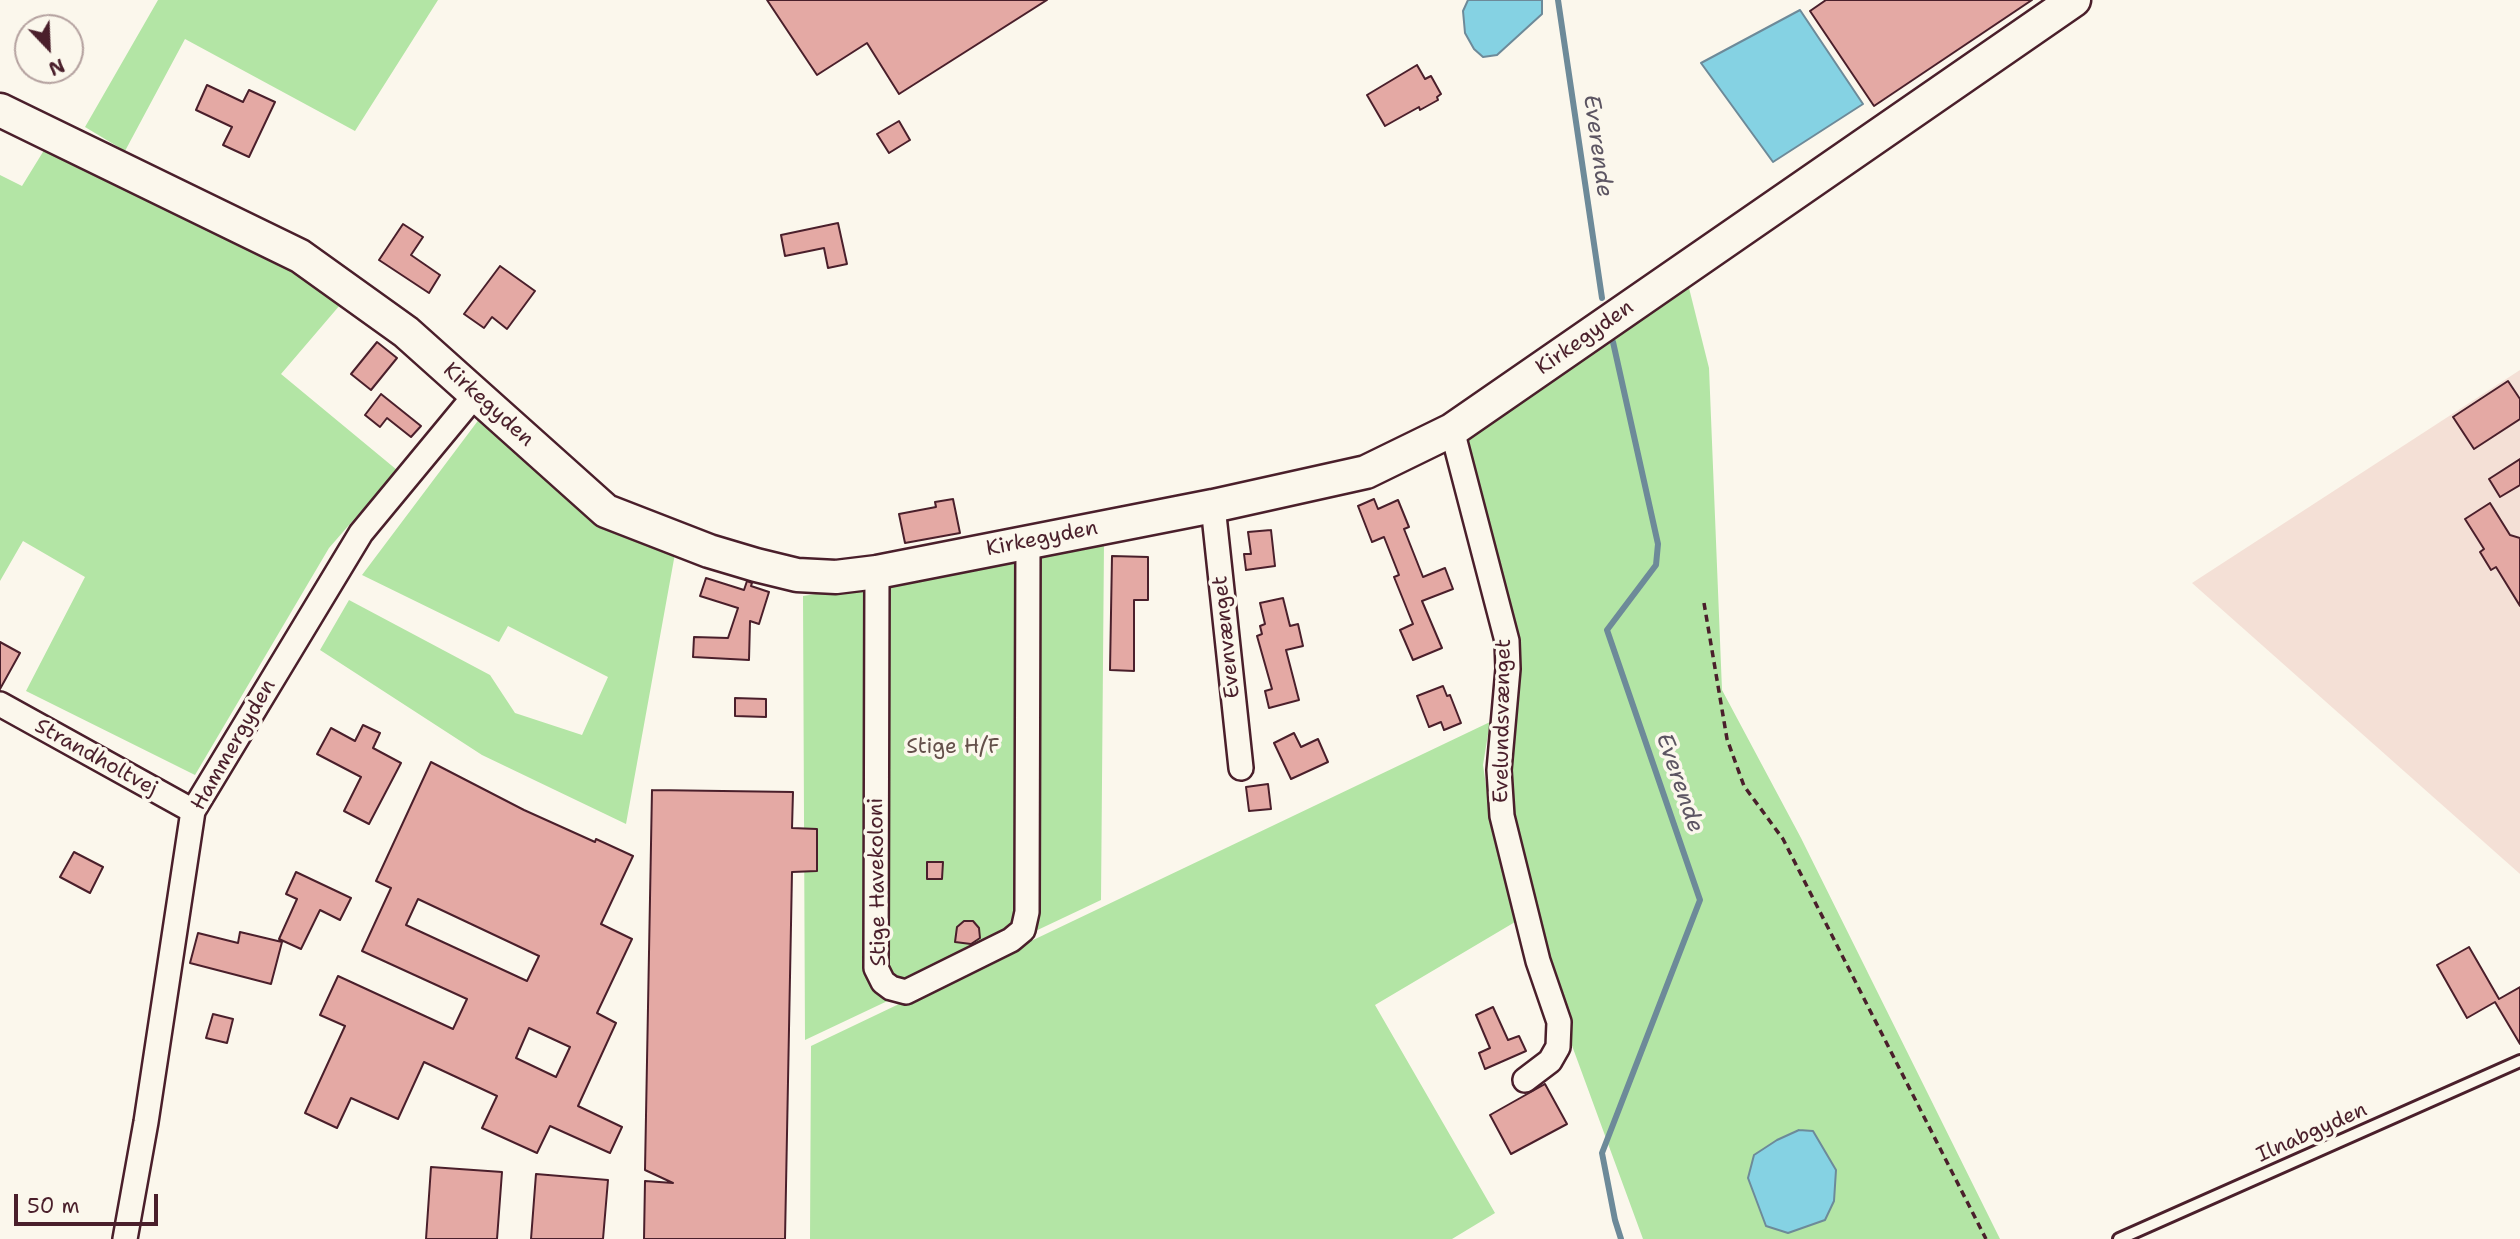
<!DOCTYPE html>
<html>
<head>
<meta charset="utf-8">
<style>
	body { margin:0 }
	#map { position:relative; width:2520px; height:1239px; overflow:hidden; background:#fbf7ec; font-family:"Shantell Sans",sans-serif }
	canvas { display:block }
	.north { position:absolute; left:14px; top:14px; width:70px; height:70px; box-sizing:border-box; background:#fbf7ec; border:2px solid #b4a19f; border-radius:50%; rotate:157deg; font-size:19px; font-weight:700; line-height:28px; text-align:center; color:#4a1f2b }
	.north::after { content:''; display:block; margin:auto; width:24px; height:32px; background:#4a1f2b; clip-path:polygon(50% 0,100% 100%,50% 72%,0 100%) }
	.scale { position:absolute; left:14px; top:1194px; width:144px; height:32px; box-sizing:border-box; border:4px solid #4a1f2b; border-top:0; padding-left:9px; font-size:21px; line-height:24px; white-space:nowrap; color:#4a1f2b; -webkit-text-stroke:5px #fbf7ec; paint-order:stroke }
</style>
</head>
<body>
<div id="map">
<canvas width="2520" height="1239"></canvas>
<div class="north">N</div>
<div class="scale">50 m</div>
</div>
<script>
const c = document.querySelector('canvas').getContext('2d');
c.lineJoin = 'round';
function fillPath(path, color) {
  c.fillStyle = color;
  c.fill(path, 'evenodd');
}
function shape(rows) {
  const path = new Path2D();
  for (const r of rows) {
    path.moveTo(r[0], r[1]);
    for (let i = 2; i < r.length; i += 2) path.lineTo(r[i], r[i + 1]);
  }
  return path;
}
function stroke(path, color, width, dash) {
  c.strokeStyle = color;
  c.lineWidth = width;
  c.lineCap = dash ? 'butt' : 'round';
  c.setLineDash(dash || []);
  c.stroke(path);
}
function label(font, color, halo, rows, align = 'center') {
  c.font = font + ' "Shantell Sans",sans-serif';
  c.lineWidth = 7;
  c.setLineDash([]);
  c.textBaseline = 'middle';
  c.strokeStyle = halo;
  c.fillStyle = color;
  for (const [text, x, y, turn = 0] of rows) {
    c.save();
    c.translate(x, y);
    c.rotate((+turn || 0) * Math.PI / 180);
    c.textAlign = isNaN(turn) ? turn : align;
    if (halo) c.strokeText(text, 0, 0);
    c.fillText(text, 0, 0);
    c.restore();
  }
}
const built = shape([
	[2520,370,2520,874,2192,583]
]);
const green = shape([
	[158,0,438,0,355,131,185,39,125,151,85,127],
	[46,147,175,214,296,270,340,305,281,374,397,470,329,548,195,775,26,691,85,577,23,541,0,581,0,175,22,186],
	[1686,276,1709,368,1722,690,1801,838,2000,1239,1643,1239,1567,1032,1566,1011,1534,903,1513,815,1508,759,1518,643,1464,434],
	[483,414,591,522,676,548,626,824,482,755,320,650,349,600,490,675,515,713,582,735,608,677,508,626,499,642,362,575],
	[1104,543,1101,900,805,1040,803,596,972,569],
	[1490,722,1483,765,1491,820,1515,922,1375,1005,1495,1213,1452,1239,810,1239,811,1046]
]);
const water = shape([
	[1468,0,1542,0,1542,14,1497,55,1483,57,1474,49,1465,33,1463,11,1468,0],
	[1800,10,1863,104,1773,162,1701,63,1800,10],
	[1799,1130,1813,1131,1836,1170,1834,1201,1825,1220,1788,1233,1766,1226,1748,1178,1754,1155,1777,1140,1799,1130]
]);
const stream = shape([
	[1558,0,1602,298],
	[1613,342,1658,544,1656,565,1607,630,1700,900,1602,1153,1615,1220,1621,1239]
]);
const building = shape([
	[767,0,1047,0,899,94,867,43,817,75,767,0],
	[1826,0,2032,0,1874,106,1810,11,1826,0],
	[1417,65,1425,79,1431,76,1441,94,1437,97,1438,100,1420,110,1419,107,1385,126,1367,95,1417,65],
	[207,85,243,102,249,90,275,102,249,157,223,145,232,127,196,110,207,85],
	[899,121,910,140,889,153,877,134,899,121],
	[838,223,847,264,828,268,824,248,785,256,781,235,838,223],
	[403,224,423,237,411,255,440,275,429,293,379,260,403,224],
	[500,266,535,291,507,329,492,317,484,328,464,314,500,266],
	[377,342,397,358,371,390,351,374,377,342],
	[2508,381,2520,399,2520,419,2474,449,2453,417,2508,381],
	[381,394,421,426,411,437,387,418,380,427,365,415,381,394],
	[2520,459,2520,485,2500,497,2489,479,2520,459],
	[953,499,960,533,905,543,899,514,936,507,935,502,953,499],
	[1374,499,1378,509,1398,500,1409,527,1404,529,1423,577,1445,568,1453,589,1422,601,1442,648,1413,660,1400,630,1413,624,1394,577,1399,575,1384,537,1372,542,1358,506,1374,499],
	[2490,503,2510,535,2520,538,2520,606,2496,567,2491,570,2480,552,2484,549,2465,519,2490,503],
	[1271,530,1275,566,1246,570,1244,554,1251,554,1248,532,1271,530],
	[1112,556,1148,557,1148,600,1134,600,1134,671,1110,670,1112,556],
	[706,578,744,590,747,581,752,583,751,586,769,592,759,624,750,621,749,660,693,657,694,637,728,638,738,608,700,596,706,578],
	[1283,598,1290,626,1298,624,1303,646,1286,650,1299,700,1269,708,1265,691,1272,689,1257,636,1262,634,1260,626,1265,624,1260,603,1283,598],
	[0,642,20,653,0,689,0,642],
	[1443,686,1447,696,1450,695,1461,723,1444,730,1441,722,1429,727,1417,696,1443,686],
	[735,698,766,699,766,717,735,716,735,698],
	[363,725,380,733,373,748,401,763,369,824,344,811,361,777,317,754,331,728,355,741,363,725],
	[1294,733,1301,747,1318,739,1328,762,1291,779,1274,743,1294,733],
	[431,762,524,810,595,842,596,839,633,856,601,924,632,939,597,1013,616,1023,578,1106,622,1127,610,1153,550,1126,537,1153,482,1128,497,1096,424,1062,398,1119,351,1098,337,1128,305,1113,345,1026,320,1015,338,976,453,1029,467,999,362,951,391,888,376,881,431,762],
	[418,899,539,956,527,981,406,925,418,899],
	[529,1028,570,1047,556,1077,516,1058,529,1028],
	[1268,784,1271,809,1249,811,1246,787,1268,784],
	[652,790,793,792,792,828,817,829,817,871,792,872,785,1239,644,1239,645,1181,673,1183,645,1170,652,790],
	[74,852,103,867,90,893,60,877,74,852],
	[927,862,943,862,942,879,927,879,927,862],
	[296,872,351,898,340,920,320,910,301,949,279,939,297,899,286,894,296,872],
	[964,921,973,921,979,928,980,938,971,944,955,942,957,927,964,921],
	[240,932,282,942,271,984,190,963,198,933,238,943,240,932],
	[2469,947,2499,999,2520,987,2520,1044,2495,1002,2467,1018,2437,965,2469,947],
	[1493,1007,1508,1040,1519,1036,1526,1051,1485,1069,1479,1053,1490,1048,1476,1015,1493,1007],
	[213,1014,233,1019,227,1043,206,1038,213,1014],
	[1545,1084,1567,1124,1511,1154,1490,1115,1545,1084],
	[431,1167,502,1172,497,1239,426,1239,431,1167],
	[536,1174,608,1180,603,1239,531,1239,536,1174]
]);
const path = shape([
	[1704,603,1727,739,1744,786,1783,839,1986,1239]
]);
const lane = shape([
	[2119,1239,2520,1061]
]);
const street = shape([
	[1452,430,1507,641,1508,669,1499,770,1502,816,1538,961,1559,1022,1558,1047,1550,1061,1525,1080],
	[1213,506,1241,768],
	[877,572,876,968,883,982,891,988,906,992,1011,940,1023,930,1027,912,1028,542],
	[0,704,193,811],
	[125,1239,146,1122,193,811,361,533,476,394]
]);
const secondary = shape([
	[0,110,300,256,406,332,606,511,709,551,756,565,797,575,836,577,877,572,1213,506,1366,472,1452,430,2074,0]
]);
const streetNames = [
	["Kirkegyden",1585,338,-35],
	["Kirkegyden",488,405,42],
	["Kirkegyden",1042,539,-11],
	["Evenvænget",1227,637,-96],
	["Evelundsvænget",1503,721,-89],
	["Hammergyden",234,745,-60],
	["Strandholtvej",96,758,29],
	["Stige Havekoloni",878,882,-91],
	["Ilnabgyden",2312,1133,-24]
];
const parkNames = [
	["Stige H/F",953,748]
];
const waterNames = [
	["Everende",1597,146,82],
	["Everende",1679,783,71]
];
fillPath(built, '#f4e0d6');
fillPath(green, '#b3e5a5');
fillPath(water, '#85d2e3');
stroke(water, '#6d8a99', 2);
stroke(stream, '#6d8a99', 6);
fillPath(building, '#e4a9a4');
stroke(building, '#4a1f2b', 2);
stroke(lane, '#4a1f2b', 16);
stroke(street, '#4a1f2b', 28);
stroke(secondary, '#4a1f2b', 37);
stroke(path, '#4a1f2b', 3.5, [7, 5]);
stroke(lane, '#fbf7ec', 10);
stroke(street, '#fbf7ec', 23);
stroke(secondary, '#fbf7ec', 32);
label('21px', '#4a1f2b', '#fbf7ec', streetNames);
label('21px', '#64504a', '#fbf7ec', parkNames);
label('italic 23px', '#5c5562', '#fbf7ec', waterNames);
</script>
</body>
</html>
